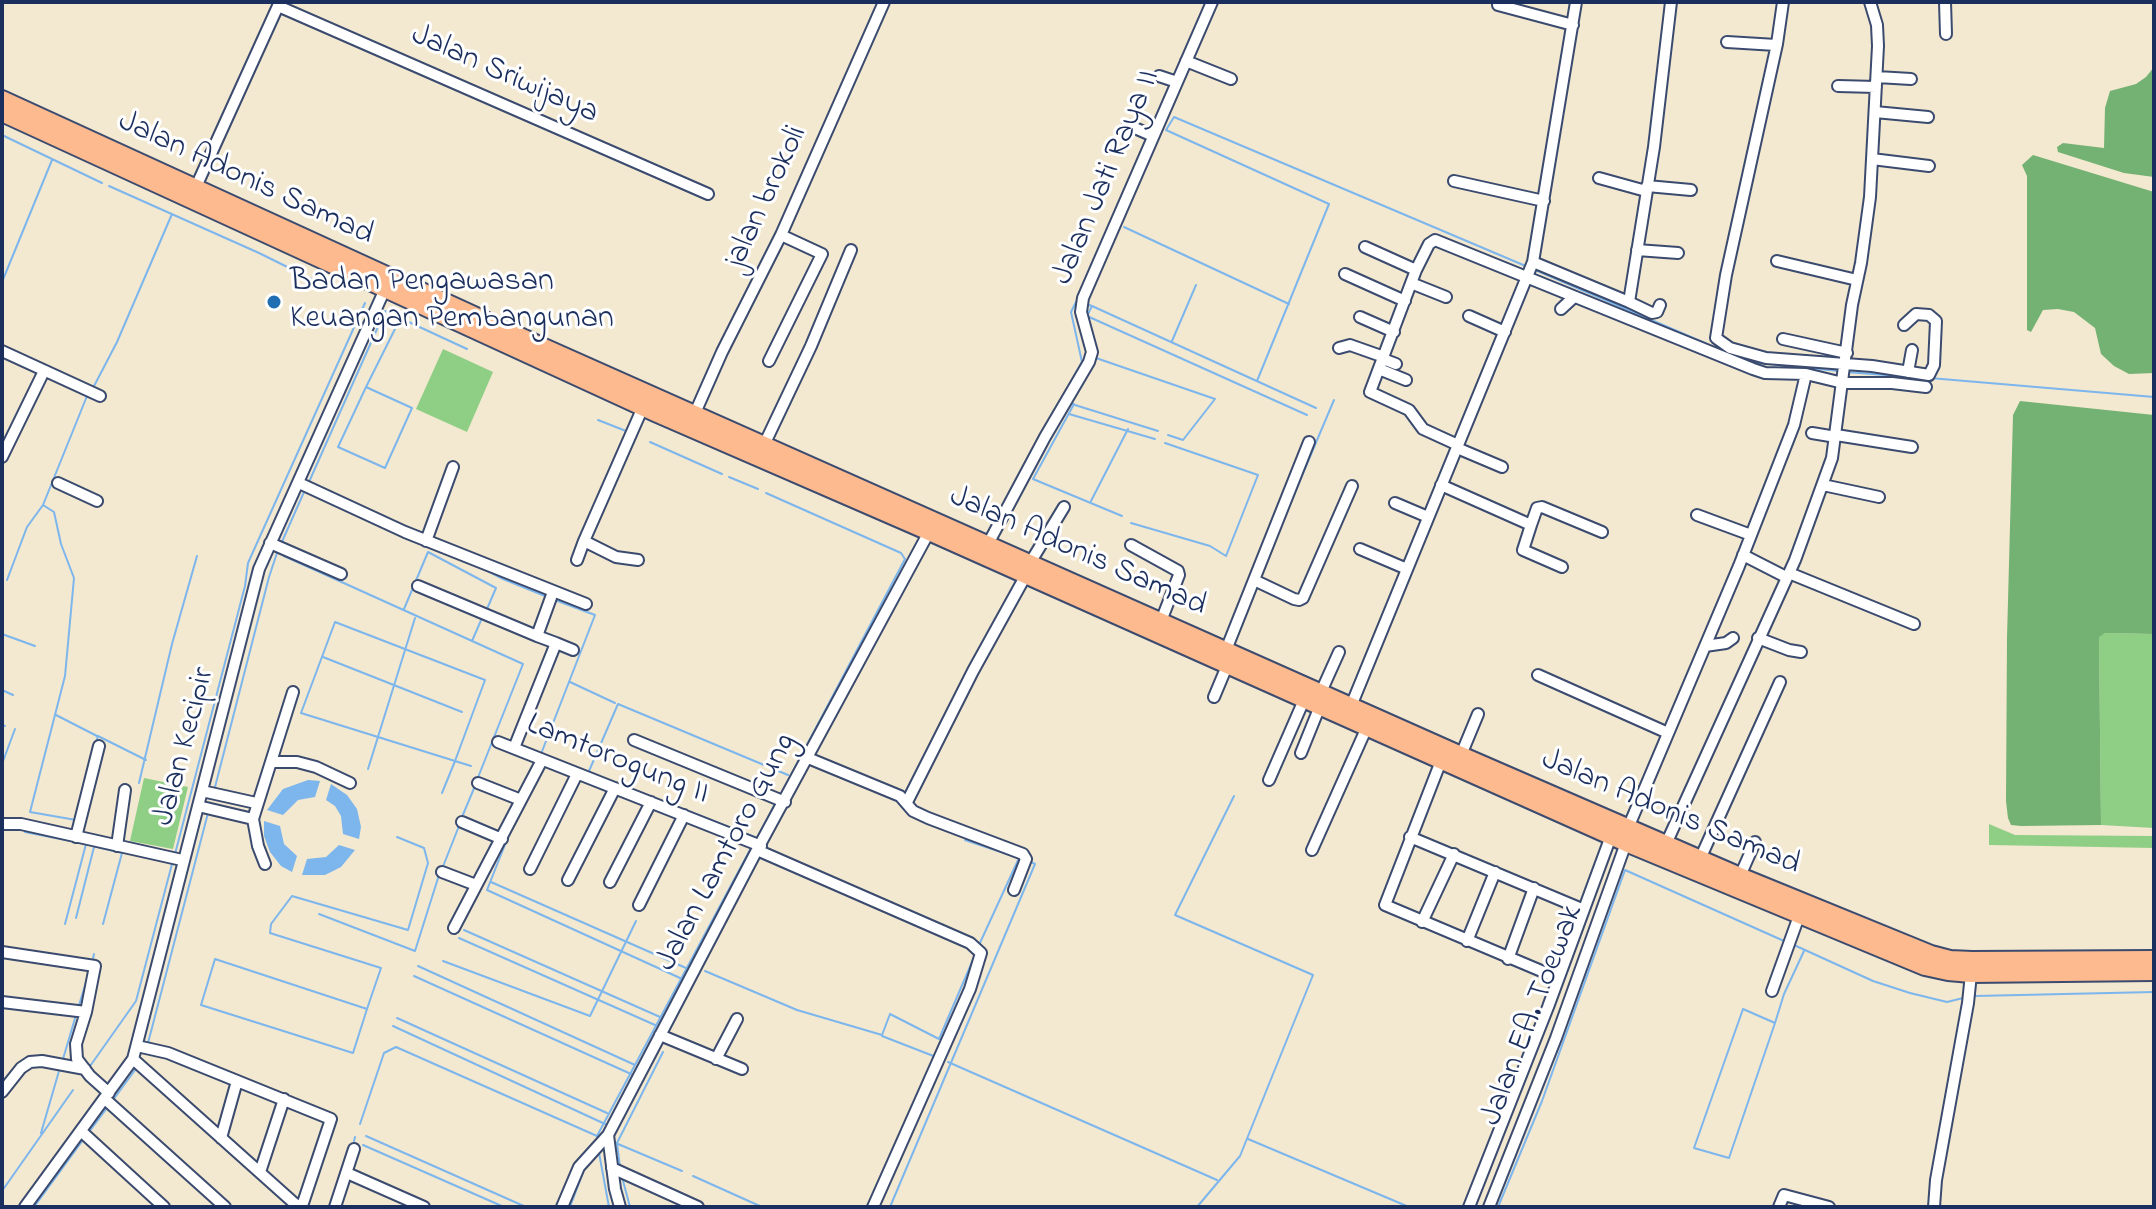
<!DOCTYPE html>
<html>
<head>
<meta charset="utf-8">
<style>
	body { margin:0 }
	#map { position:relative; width:2156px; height:1209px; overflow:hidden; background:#f3e8d0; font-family:"Indie Flower",sans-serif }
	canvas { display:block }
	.frame { position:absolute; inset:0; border:4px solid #1b2f5e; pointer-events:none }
</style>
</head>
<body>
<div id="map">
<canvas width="2156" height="1209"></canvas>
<div class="frame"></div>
</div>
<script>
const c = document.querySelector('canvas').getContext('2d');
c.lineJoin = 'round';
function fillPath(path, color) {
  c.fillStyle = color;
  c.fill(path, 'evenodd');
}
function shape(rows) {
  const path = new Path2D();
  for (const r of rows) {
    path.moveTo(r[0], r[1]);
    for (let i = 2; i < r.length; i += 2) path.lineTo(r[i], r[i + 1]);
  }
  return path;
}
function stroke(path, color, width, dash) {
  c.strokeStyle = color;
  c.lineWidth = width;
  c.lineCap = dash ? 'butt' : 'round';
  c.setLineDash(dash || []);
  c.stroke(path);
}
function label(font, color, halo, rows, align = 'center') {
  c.font = font + ' "Indie Flower",sans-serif';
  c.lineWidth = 6;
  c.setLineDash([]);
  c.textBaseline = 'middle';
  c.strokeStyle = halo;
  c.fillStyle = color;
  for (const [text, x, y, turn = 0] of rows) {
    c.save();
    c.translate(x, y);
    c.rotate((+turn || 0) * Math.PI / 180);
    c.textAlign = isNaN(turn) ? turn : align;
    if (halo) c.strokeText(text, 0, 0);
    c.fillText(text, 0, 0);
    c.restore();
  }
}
const green = shape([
	[443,349,493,372,467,432,416,409],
	[2105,633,2154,634,2154,828,2101,825,2099,636],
	[144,778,188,787,173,849,130,841],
	[1989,824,2015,835,2154,836,2154,848,1989,845]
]);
const forest = shape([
	[2154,67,2154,177,2124,173,2058,152,2057,147,2063,143,2104,148,2105,108,2110,91,2136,84,2146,77],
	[2033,155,2154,192,2154,373,2129,374,2114,366,2101,354,2095,328,2074,312,2058,309,2043,310,2031,332,2027,330,2027,176,2022,165],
	[2020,401,2154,415,2154,634,2105,633,2099,637,2101,825,2021,826,2011,825,2008,818,2006,801,2007,638,2013,415]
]);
const water = shape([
	[308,780,320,781,315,797,298,800,283,815,267,810,283,789],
	[331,784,347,795,357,809,361,827,359,839,343,834,341,816,335,806,326,800],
	[264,821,280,826,284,844,297,856,292,872,281,866,270,852,264,836],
	[339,845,355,850,341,867,325,875,302,875,307,859,326,857]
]);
const stream = shape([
	[2,135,102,183],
	[109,186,259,253,334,290],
	[1124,227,1289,304],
	[1533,269,1749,362,1839,371],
	[2,282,52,160],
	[1086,304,1092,306,1087,316,1307,415],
	[1092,306,1316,408],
	[1172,341,1196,285],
	[1096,358,1215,399,1183,440,1168,435],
	[1846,372,1911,377],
	[1930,378,2154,397],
	[1257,381,1329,204,1166,130,1174,117,1528,267],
	[366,387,412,408,385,468,338,447,366,387,400,319],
	[93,388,117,342,172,214],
	[1066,391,1082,362,1071,312,1077,300],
	[1070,403,1074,404,1033,479,1122,516],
	[1075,405,1158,431],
	[1069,414,1155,439],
	[598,420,626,431],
	[650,442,722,474],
	[729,477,758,489],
	[309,482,385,311,467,349],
	[766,493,901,553,905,559,781,794],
	[1091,501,1128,429],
	[1290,504,1334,400],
	[1131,523,1210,546,1226,556,1258,475,1165,443],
	[281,544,304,492],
	[284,556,523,664,477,780],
	[478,566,503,579,545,596],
	[7,580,27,527,43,505],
	[404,609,428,552,496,588,487,609],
	[2,634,35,646],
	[472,641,482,618],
	[323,657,462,712],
	[570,682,615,703],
	[2,690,13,695],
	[56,715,97,736],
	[2,725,5,726],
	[95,745,98,736,146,760],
	[541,754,595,615,555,600],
	[2,764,15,729],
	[570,765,757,838,775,804],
	[368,769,415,618],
	[589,771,618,704,788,775],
	[139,783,172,644,197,556],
	[214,791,269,577,278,550],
	[442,793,455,761,485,680,335,622,301,713,455,761,471,766],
	[462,817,475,786],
	[76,820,30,812,65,676,74,578,61,544,54,512,43,505,87,396],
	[3,829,15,830],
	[25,832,86,844],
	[510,832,487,890,680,978],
	[965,840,1019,858],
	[93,846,122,853,103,924],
	[175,854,245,586,248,563,365,303],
	[442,869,459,826],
	[491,882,686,968],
	[319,914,415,951,439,875],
	[76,918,94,847],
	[65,924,86,844],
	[464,930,660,1017],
	[459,938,655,1025],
	[979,945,1019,858],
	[1794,945,1873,981,1910,993,1947,1002,1963,998],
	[443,961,590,1016,636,921],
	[92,963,94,954],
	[418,966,635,1065],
	[705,971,797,1010,882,1035,890,1014,939,1039,975,955],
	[414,976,631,1074],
	[1975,996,2154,992],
	[79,1005,89,973],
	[367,1009,215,959,201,1005,353,1053,367,1009,381,968,270,933,271,924,292,896,408,930,428,863,424,848,397,837],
	[397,1018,607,1113],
	[1775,1023,1743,1009,1694,1148,1729,1158,1775,1023,1784,994,1804,951],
	[393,1026,605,1124],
	[882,1036,936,1057],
	[148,1043,208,813],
	[63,1059,76,1015],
	[948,1062,1217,1180],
	[88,1069,136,1001,172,864],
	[113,1100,138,1066],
	[360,1124,384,1053,396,1047,597,1136,751,848],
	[89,1132,107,1108],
	[41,1133,59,1071],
	[366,1136,526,1207],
	[1248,1139,1409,1207],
	[354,1141,355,1137],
	[618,1144,682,1171],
	[363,1145,504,1207],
	[590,1162,599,1153,609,1207],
	[620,1167,617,1143,663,1052],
	[693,1176,762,1207],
	[622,1177,630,1207],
	[2,1191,73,1090],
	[34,1207,83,1140],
	[570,1207,585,1167],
	[890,1207,1035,864,1031,862],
	[1197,1207,1240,1156,1313,975,1175,915,1234,796],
	[1498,1207,1542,1101,1625,870,1784,941]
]);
const minor = shape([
	[1783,2,1777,44,1726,275,1716,338,1730,348,1766,358,1872,366,1929,375,1934,365,1936,321,1929,315,1916,314,1904,325],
	[1945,2,1946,34],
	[1498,5,1573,25],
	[1727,42,1776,45],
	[1186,61,1231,79],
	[1159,76,1177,82],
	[1877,77,1911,79],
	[1838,86,1876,87],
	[1875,112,1928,117],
	[1128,125,1153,136],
	[1872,159,1929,166],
	[1599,178,1646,191],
	[1454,181,1544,201],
	[1647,186,1691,190],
	[195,189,278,6,708,194],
	[1365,247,1416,270],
	[1637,250,1678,253],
	[1777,261,1857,280],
	[1533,262,1629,302,1654,147,1671,2],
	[1345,274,1405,301],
	[1411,283,1446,297],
	[1629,302,1652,313,1657,312,1660,305],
	[1561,309,1574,297],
	[1469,316,1505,332],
	[1360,317,1394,332],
	[1783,339,1847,353],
	[1339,348,1350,345,1384,357],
	[2,351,100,396],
	[1383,359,1396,364],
	[769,361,822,254,781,235],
	[1379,369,1406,380],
	[1908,372,1912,350],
	[695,413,722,352,781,235,884,2],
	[1812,433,1836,437],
	[1836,435,1912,447],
	[764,445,811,346,851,250],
	[1458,445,1423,429,1409,410,1370,392,1416,270,1429,244,1435,240,1753,369,1765,373,1806,374,1843,383,1892,383,1926,387],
	[1457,448,1502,467],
	[2,457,44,371],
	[58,483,97,501],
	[299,483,405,532,586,604],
	[1441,485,1531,525,1523,550,1562,567],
	[1823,485,1879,497],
	[1395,503,1428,517],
	[1697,515,1751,535],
	[1531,525,1537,508,1542,507,1602,532],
	[426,541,453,467],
	[270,543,341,574],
	[988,544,1045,437,1089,362,1092,352,1081,312,1083,298,1212,2],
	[1131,545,1178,571,1179,575,1161,621],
	[1360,549,1407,569],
	[1743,555,1786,577],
	[577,560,584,541],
	[638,560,616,557,584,541,643,407],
	[1030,563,1064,507],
	[1789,573,1914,624],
	[1254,580,1294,599,1299,600,1303,598,1352,486],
	[418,586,537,636],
	[553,592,537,636,556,643],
	[1758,638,1789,650,1801,652],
	[1705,646,1726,643,1733,638],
	[1226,650,1309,442],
	[1538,675,1668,733],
	[1321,692,1339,652],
	[1214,697,1227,666],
	[1351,706,1533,262,1576,2],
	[634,740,785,802],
	[498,742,761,846],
	[514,748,556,643,573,650],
	[1301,753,1320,706],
	[1461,755,1478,714],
	[808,758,900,796,913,811,928,818,1023,854,1026,859,1014,890],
	[1441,761,1385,905,1558,978],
	[273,762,297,762,316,767,350,783],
	[1269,780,1304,700],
	[478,783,521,800],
	[202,791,256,803],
	[907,802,973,671,1026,575],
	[198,806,253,819],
	[462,822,502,839],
	[2,824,21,824,182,860],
	[1628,828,1739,566,1794,425,1806,374],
	[76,837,99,746],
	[1410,837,1582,909],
	[1666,844,1795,560,1832,458,1852,305,1861,263,1870,197,1878,46,1877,25,1870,2],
	[117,846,125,790],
	[757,850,970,943,981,953,970,989,873,1207],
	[1312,850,1367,727],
	[1700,859,1780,682],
	[265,864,258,846,253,819,293,692],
	[530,869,577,774],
	[442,872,476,885],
	[1740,876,1755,842],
	[568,880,615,788],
	[610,882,651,802],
	[639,905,684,815],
	[1422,922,1454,854],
	[454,928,542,760],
	[1467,941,1495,872],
	[2,952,95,966,86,1012,76,1044,77,1059,90,1076,109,1093],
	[1508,959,1534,888],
	[1772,991,1799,916],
	[2,1002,86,1012],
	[660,1035,742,1069],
	[133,1059,294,1203,299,1206,303,1203,331,1119,168,1053,137,1046],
	[716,1059,737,1019],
	[2,1092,21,1068,30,1062,42,1061,85,1069],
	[105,1099,225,1207],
	[81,1131,164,1207],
	[221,1138,237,1081],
	[612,1168,698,1207],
	[260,1172,284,1099],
	[347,1173,424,1207],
	[25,1207,133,1059,259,569,385,289],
	[335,1207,354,1149],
	[562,1207,579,1167,608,1135],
	[620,1207,615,1189,608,1135,757,850,929,532],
	[1469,1207,1548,1007,1611,836],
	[1489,1207,1556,1038,1626,843],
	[1779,1207,1784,1195,1829,1207],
	[1934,1207,1936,1180,1968,1003,1971,974]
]);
const highway = shape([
	[2,99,544,347,1461,755,1740,876,1931,954,1950,959,1972,960,2154,959],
	[2,113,655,413,929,532,1626,843,1925,967,1948,972,1971,974,2154,972]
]);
const markers = [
	[274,302,8,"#1f6fb2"]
];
const streetNames = [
	["Jalan Sriwijaya",504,76,24],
	["Jalan Jati Raya II",1108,178,-67],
	["Jalan Adonis Samad",245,180,25],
	["jalan brokoli",768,198,-65],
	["Jalan Adonis Samad",1077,553,24],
	["Jalan Kecipir",186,747,-75],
	["Lamtorogung II",617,761,22],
	["Jalan Adonis Samad",1670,814,23],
	["Jalan Lamtoro Gung",728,853,-62],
	["Jalan EA. Toewak",1534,1016,-69]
];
const poiNames = [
	["Badan Pengawasan",290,284],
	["Keuangan Pembangunan",290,321]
];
fillPath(green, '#8fcf85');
fillPath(forest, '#73b272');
fillPath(water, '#7cb6ed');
stroke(stream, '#7cb6ed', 2);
stroke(minor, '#3b4b6f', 14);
stroke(highway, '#3b4b6f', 20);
stroke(minor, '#fff', 10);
stroke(highway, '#fcba8e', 16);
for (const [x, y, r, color] of markers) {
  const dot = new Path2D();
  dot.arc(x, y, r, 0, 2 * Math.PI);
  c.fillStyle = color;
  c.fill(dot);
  stroke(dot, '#fff', 3);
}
label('32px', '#1b2f5e', '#fff', streetNames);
label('32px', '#1b2f5e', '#fff', poiNames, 'left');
</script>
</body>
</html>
